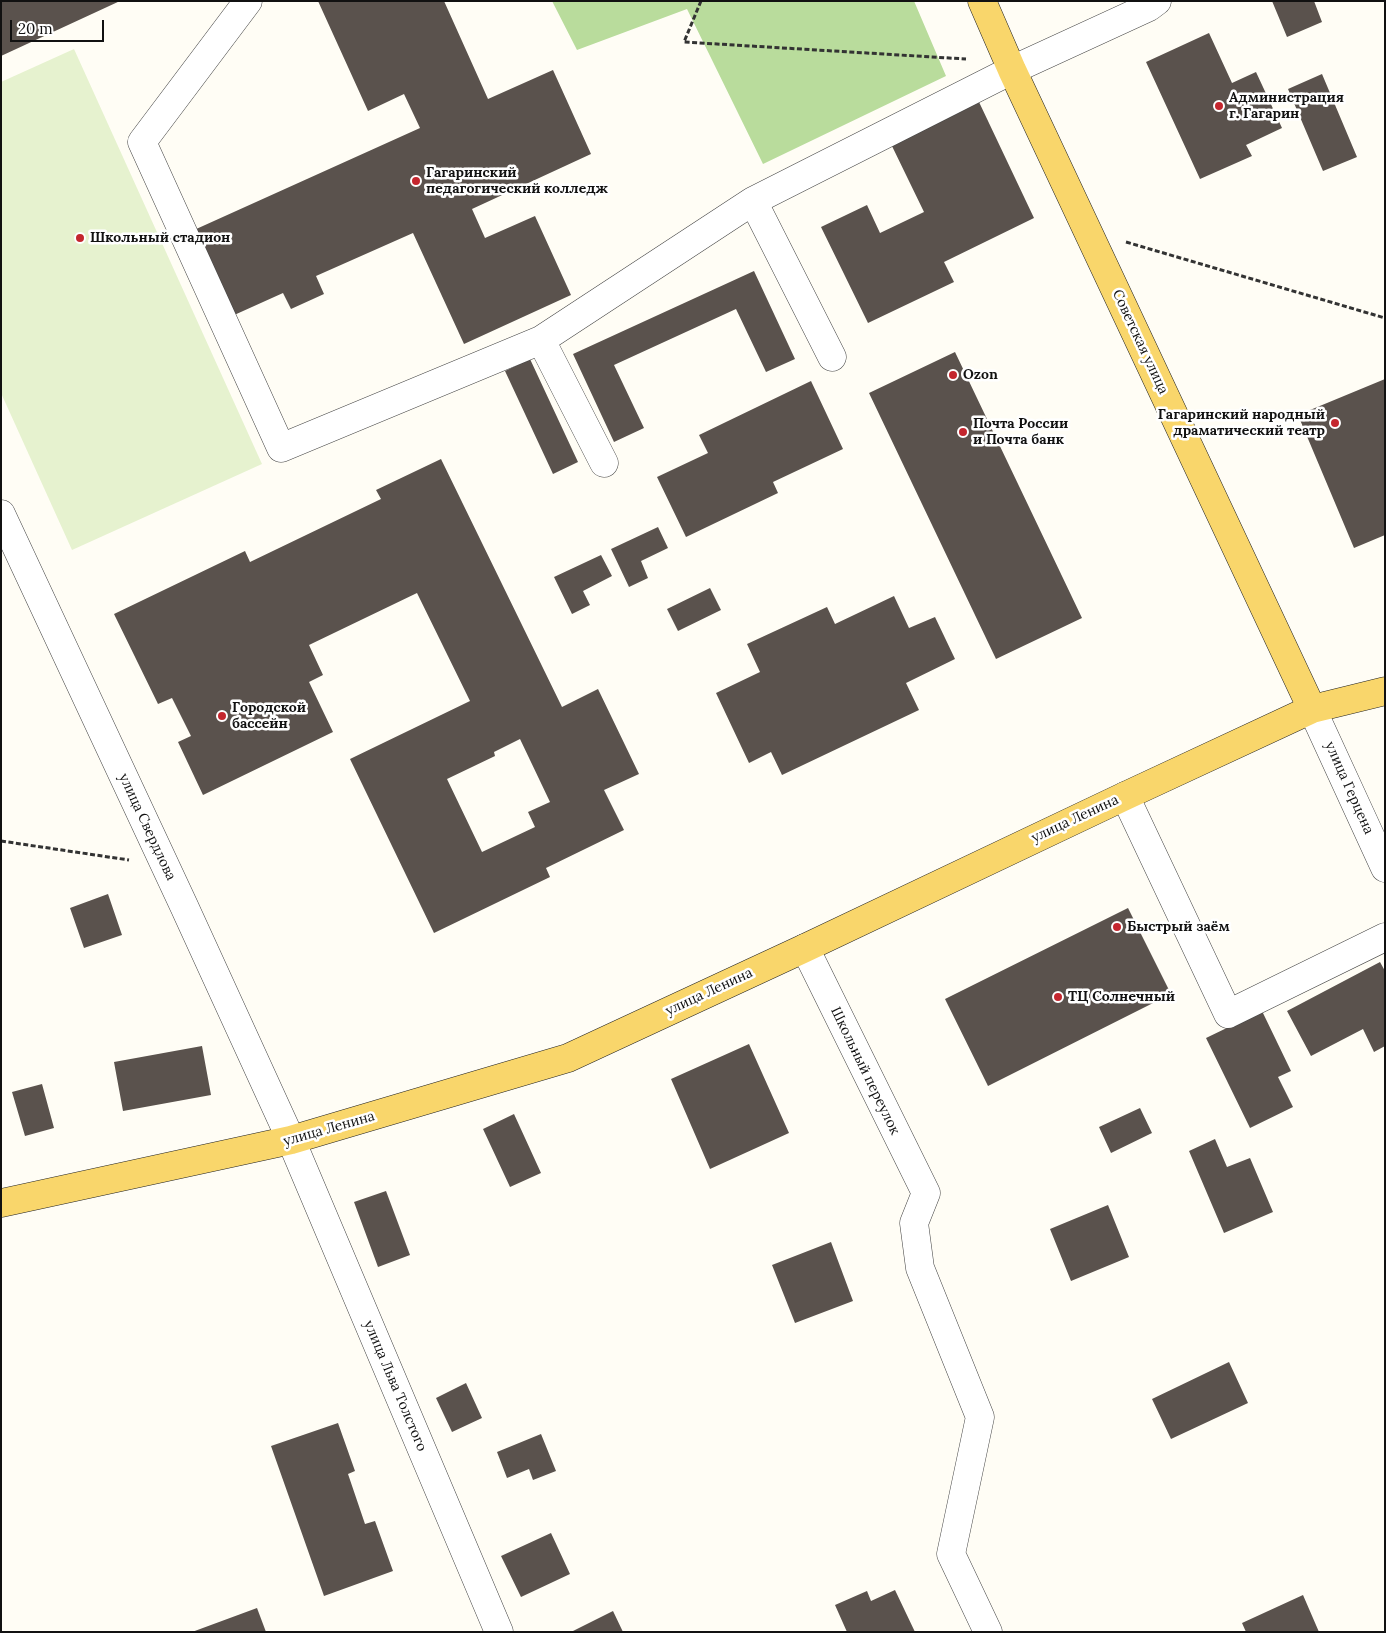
<!DOCTYPE html>
<html>
<head>
<meta charset="utf-8">
<style>
	body { margin:0 }
	#map { position:relative; width:1386px; height:1633px; overflow:hidden; background:#fffdf5; font-family:Lora,serif }
	canvas { display:block }
	.frame { position:absolute; inset:0; border:2px solid #111; pointer-events:none }
	.scale { position:absolute; left:10px; top:20px; width:94px; height:22px; box-sizing:border-box; border:2px solid #111; border-top:0; padding-left:6px; font-size:15px; line-height:18px; white-space:nowrap; color:#111; -webkit-text-stroke:4px #fff; paint-order:stroke }
</style>
</head>
<body>
<div id="map">
<canvas width="1386" height="1633"></canvas>
<div class="frame"></div>
<div class="scale">20 m</div>
</div>
<script>
const c = document.querySelector('canvas').getContext('2d');
c.lineJoin = 'round';
function fillPath(path, color) {
  c.fillStyle = color;
  c.fill(path, 'evenodd');
}
function shape(rows) {
  const path = new Path2D();
  for (const r of rows) {
    path.moveTo(r[0], r[1]);
    for (let i = 2; i < r.length; i += 2) path.lineTo(r[i], r[i + 1]);
  }
  return path;
}
function stroke(path, color, width, dash) {
  c.strokeStyle = color;
  c.lineWidth = width;
  c.lineCap = dash ? 'butt' : 'round';
  c.setLineDash(dash || []);
  c.stroke(path);
}
function label(font, color, halo, rows, align = 'center') {
  c.font = font + ' Lora,serif';
  c.lineWidth = 5;
  c.setLineDash([]);
  c.textBaseline = 'middle';
  c.strokeStyle = halo;
  c.fillStyle = color;
  for (const [text, x, y, turn = 0] of rows) {
    c.save();
    c.translate(x, y);
    c.rotate((+turn || 0) * Math.PI / 180);
    c.textAlign = isNaN(turn) ? turn : align;
    if (halo) c.strokeText(text, 0, 0);
    c.fillText(text, 0, 0);
    c.restore();
  }
}
const forest = shape([
	[552,1,914,1,946,76,763,164,687,9,577,50]
]);
const pitch = shape([
	[74,49,262,464,72,550,1,393,1,82]
]);
const building = shape([
	[1,1,120,1,1,56],
	[318,1,444,1,488,99,553,70,591,154,472,209,485,238,535,216,571,295,464,344,413,233,316,276,324,294,291,309,283,293,232,316,194,230,420,128,404,94,368,111],
	[1272,1,1314,1,1322,22,1287,37],
	[1209,33,1232,83,1256,72,1282,128,1246,145,1252,156,1200,179,1146,62],
	[1322,74,1357,157,1323,171,1288,89],
	[979,102,1034,218,944,262,954,282,868,323,821,227,867,205,880,233,924,212,891,144],
	[754,271,795,359,766,372,736,309,614,365,644,428,614,442,573,354],
	[955,352,1082,618,996,659,869,393],
	[530,359,578,462,553,474,505,371],
	[1385,379,1385,535,1354,548,1298,415],
	[811,381,843,449,773,482,778,493,686,537,657,477,708,453,699,435],
	[441,459,562,707,598,689,639,774,604,790,624,830,546,868,550,877,434,933,350,759,470,701,417,593,309,645,323,675,309,682,333,732,203,795,178,742,191,736,172,698,158,704,114,614,245,551,250,562,381,499,376,490],
	[520,739,550,802,528,812,535,827,482,852,447,779,495,756,494,752],
	[658,527,668,548,641,561,648,578,629,587,611,549],
	[601,555,612,576,583,591,590,605,572,614,554,577],
	[710,588,721,610,678,631,667,609],
	[894,596,909,628,935,617,955,659,906,683,919,710,782,775,771,752,749,763,716,693,760,672,747,644,827,607,835,624],
	[108,894,122,935,84,948,70,908],
	[1128,908,1171,994,988,1086,945,999],
	[1380,962,1385,971,1385,1046,1374,1052,1363,1029,1311,1056,1287,1011],
	[1262,1011,1291,1071,1278,1077,1293,1107,1250,1128,1206,1038],
	[749,1044,789,1133,710,1169,671,1079],
	[202,1046,211,1095,123,1111,114,1062],
	[42,1084,54,1128,25,1136,12,1092],
	[1140,1108,1152,1133,1111,1153,1099,1127],
	[514,1114,541,1173,510,1187,483,1129],
	[1215,1139,1227,1167,1250,1158,1273,1212,1224,1233,1189,1151],
	[386,1191,410,1255,378,1267,354,1202],
	[1108,1205,1129,1257,1071,1281,1050,1229],
	[831,1242,853,1301,795,1323,772,1265],
	[1229,1362,1248,1403,1171,1439,1152,1399],
	[466,1383,482,1418,452,1432,436,1398],
	[338,1423,355,1471,348,1474,365,1524,375,1521,393,1571,324,1596,271,1446],
	[541,1434,556,1471,533,1480,529,1469,507,1478,497,1452],
	[551,1533,570,1574,521,1597,501,1556],
	[895,1590,915,1632,847,1632,835,1605,867,1591,871,1601],
	[1303,1595,1319,1632,1246,1632,1242,1623],
	[257,1608,266,1632,192,1632],
	[613,1611,623,1632,571,1632]
]);
const path = shape([
	[701,1,684,42,966,59],
	[1126,242,1385,318],
	[1,841,129,860]
]);
const minor = shape([
	[248,1,142,142,281,448,541,340],
	[832,357,753,201,1012,70,1149,7,1157,1],
	[604,463,541,340,753,201],
	[1,514,184,906,291,1140,499,1632],
	[1312,709,1385,868],
	[1125,796,1228,1014,1385,937],
	[805,948,926,1193,914,1223,920,1268,980,1417,951,1554,988,1632]
]);
const major = shape([
	[982,1,1012,70,1312,709],
	[1,1203,291,1140,568,1058,805,948,1125,796,1312,709,1385,691]
]);
const markers = [
	[1219,106,5,"#c4262e"],
	[416,181,5,"#c4262e"],
	[80,238,5,"#c4262e"],
	[953,375,5,"#c4262e"],
	[1335,423,5,"#c4262e"],
	[963,432,5,"#c4262e"],
	[222,716,5,"#c4262e"],
	[1117,927,5,"#c4262e"],
	[1058,997,5,"#c4262e"]
];
const poiNames = [
	["Администрация",1229,98],
	["г. Гагарин",1229,114],
	["Гагаринский",426,173],
	["педагогический колледж",426,189],
	["Школьный стадион",90,238],
	["Ozon",963,375],
	["Гагаринский народный",1325,415,"right"],
	["драматический театр",1325,431,"right"],
	["Почта России",973,424],
	["и Почта банк",973,440],
	["Городской",232,708],
	["бассейн",232,724],
	["Быстрый заём",1127,927],
	["ТЦ Солнечный",1068,997]
];
const streetNames = [
	["Советская улица",1140,342,65],
	["улица Герцена",1349,788,66],
	["улица Ленина",1075,819,-25],
	["улица Свердлова",147,827,65],
	["улица Ленина",709,992,-25],
	["Школьный переулок",865,1071,64],
	["улица Ленина",329,1129,-16],
	["улица Льва Толстого",395,1386,67]
];
fillPath(forest, '#b9dc9c');
fillPath(pitch, '#e6f2cf');
fillPath(building, '#5a524d');
stroke(minor, '#444', 29);
stroke(major, '#222', 29);
stroke(path, '#333', 3, [5, 2.5]);
stroke(minor, '#fff', 28);
stroke(major, '#f9d66b', 28);
for (const [x, y, r, color] of markers) {
  const dot = new Path2D();
  dot.arc(x, y, r, 0, 2 * Math.PI);
  c.fillStyle = color;
  c.fill(dot);
  stroke(dot, '#fff', 2);
}
label('bold 14px', '#111', '#fff', poiNames, 'left');
label('14px', '#111', '#fff', streetNames);
</script>
</body>
</html>
